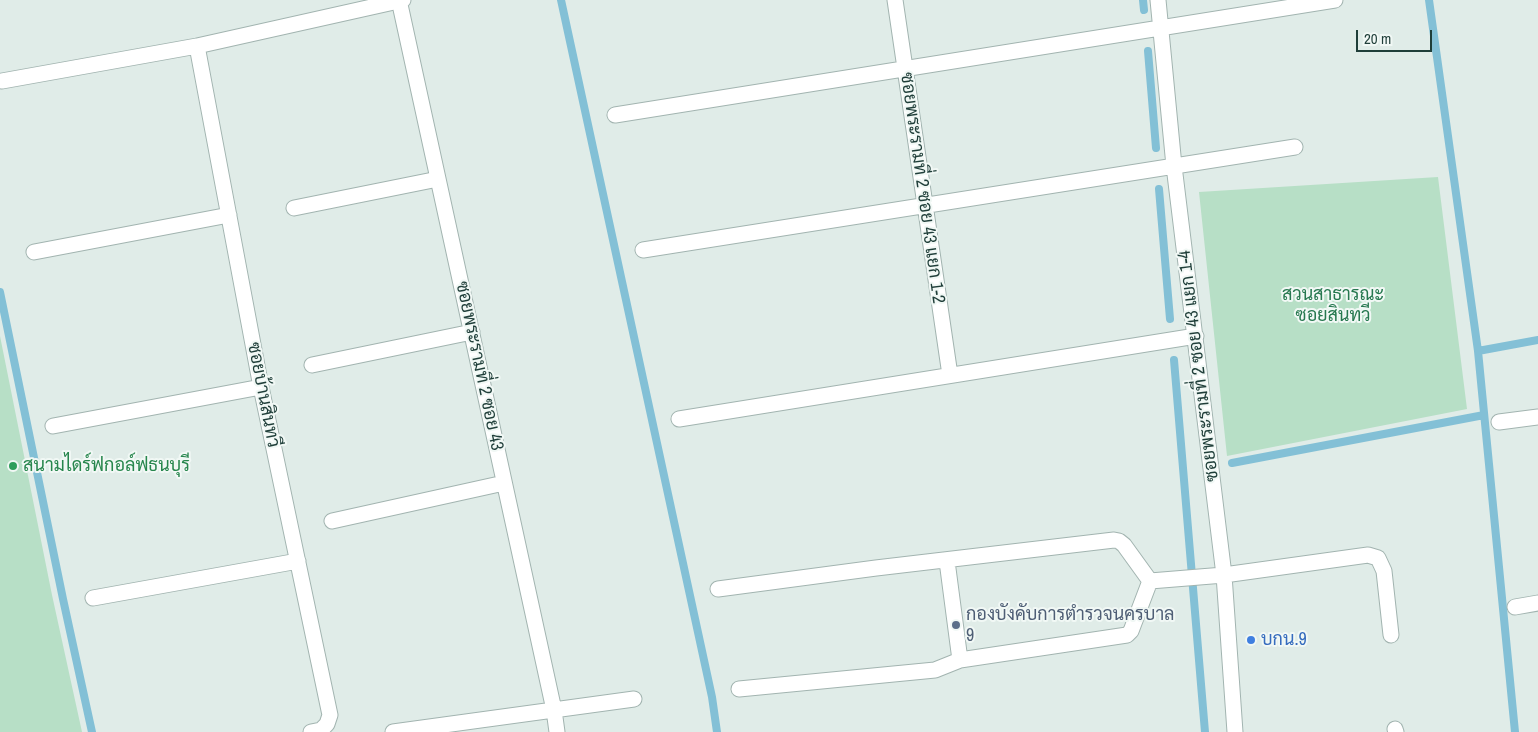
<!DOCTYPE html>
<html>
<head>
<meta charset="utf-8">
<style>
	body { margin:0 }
	#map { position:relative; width:1538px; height:732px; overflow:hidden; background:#e0ece8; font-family:"Archivo Narrow",sans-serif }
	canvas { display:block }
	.scale { position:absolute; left:1356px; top:30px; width:76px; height:22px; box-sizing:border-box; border:2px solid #1f3e39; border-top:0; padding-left:6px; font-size:15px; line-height:18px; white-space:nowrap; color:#1f3e39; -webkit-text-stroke:4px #f1f8f5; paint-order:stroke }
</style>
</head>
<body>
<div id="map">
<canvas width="1538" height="732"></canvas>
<div class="scale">20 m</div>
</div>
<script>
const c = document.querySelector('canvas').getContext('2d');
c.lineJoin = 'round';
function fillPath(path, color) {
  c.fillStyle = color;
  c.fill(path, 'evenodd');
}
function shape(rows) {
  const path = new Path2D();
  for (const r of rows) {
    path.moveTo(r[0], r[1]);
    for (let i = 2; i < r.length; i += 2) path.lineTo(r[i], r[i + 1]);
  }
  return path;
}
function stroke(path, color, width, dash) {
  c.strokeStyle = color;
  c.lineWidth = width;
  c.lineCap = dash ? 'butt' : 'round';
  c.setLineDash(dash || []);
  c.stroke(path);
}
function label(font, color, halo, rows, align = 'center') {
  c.font = font + ' "Archivo Narrow",Sarabun,sans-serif';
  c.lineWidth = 4;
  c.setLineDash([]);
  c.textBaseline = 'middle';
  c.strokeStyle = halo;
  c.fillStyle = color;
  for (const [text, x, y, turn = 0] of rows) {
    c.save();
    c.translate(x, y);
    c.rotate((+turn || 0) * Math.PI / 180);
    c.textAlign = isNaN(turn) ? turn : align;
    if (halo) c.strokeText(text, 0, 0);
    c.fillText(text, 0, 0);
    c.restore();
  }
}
const green = shape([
	[1438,177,1467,409,1227,456,1199,192],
	[0,336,52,595,82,732,0,732]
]);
const stream = shape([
	[561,0,712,697,717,732],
	[1143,0,1144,10],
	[1429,0,1478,351,1515,732],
	[1148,51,1156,148],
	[1159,189,1170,319],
	[0,292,63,599,92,732],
	[1478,351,1538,340],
	[1174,360,1205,732],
	[1232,463,1484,415]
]);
const street = shape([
	[399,0,554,710,557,732],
	[895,0,950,375],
	[1158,0,1174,166,1224,575,1235,732],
	[197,46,261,387,330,715,327,724,321,730,311,732],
	[2,81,197,46,403,0],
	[615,115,1335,0],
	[294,208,438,179],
	[643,250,1295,147],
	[34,252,229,215],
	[312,365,472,332],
	[679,419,1196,336],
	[1499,422,1538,417],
	[53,426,261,387],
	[332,521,504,483],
	[947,561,960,660],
	[718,589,876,568,1114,540,1119,541,1124,545,1150,581],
	[93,598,298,561],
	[1515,607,1538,603],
	[739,689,935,670,960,660,1127,635,1131,631,1150,581,1224,575,1368,555,1378,558,1384,571,1391,635],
	[1395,729,1396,732],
	[393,732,634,699]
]);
const markers = [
	[13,466,5,"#2e9e5b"],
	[956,625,5,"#5c6f8a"],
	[1251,640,5,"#3f7fe0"]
];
const streetNames = [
	["ซอยพระรามที่ 2 ซอย 43 แยก 1-2",922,188,82],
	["ซอยพระรามที่ 2 ซอย 43",479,366,78],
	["ซอยพระรามที่ 2 ซอย 43 แยก 1-4",1199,366,-97],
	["ซอยบ้านสินทวี",263,395,79]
];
const parkNames = [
	["สวนสาธารณะ",1333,295],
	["ซอยสินทวี",1333,316]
];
const leisureNames = [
	["สนามไดร์ฟกอล์ฟธนบุรี",23,466]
];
const serviceNames = [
	["กองบังคับการตำรวจนครบาล",966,615],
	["9",966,636]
];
const shopNames = [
	["บกน.9",1261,640]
];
fillPath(green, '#b7dfc6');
stroke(stream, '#83c0d6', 8);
stroke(street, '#a2b4b0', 17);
stroke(street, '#fff', 15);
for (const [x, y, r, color] of markers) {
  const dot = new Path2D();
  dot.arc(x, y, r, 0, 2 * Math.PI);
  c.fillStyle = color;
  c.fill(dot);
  stroke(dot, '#f1f8f5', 2);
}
label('18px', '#1f3e39', '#f1f8f5', streetNames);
label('18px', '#26784f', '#f1f8f5', parkNames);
label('18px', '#27864d', '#f1f8f5', leisureNames, 'left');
label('18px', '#4e5e75', '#f1f8f5', serviceNames, 'left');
label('18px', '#366cbe', '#f1f8f5', shopNames, 'left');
</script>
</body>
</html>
